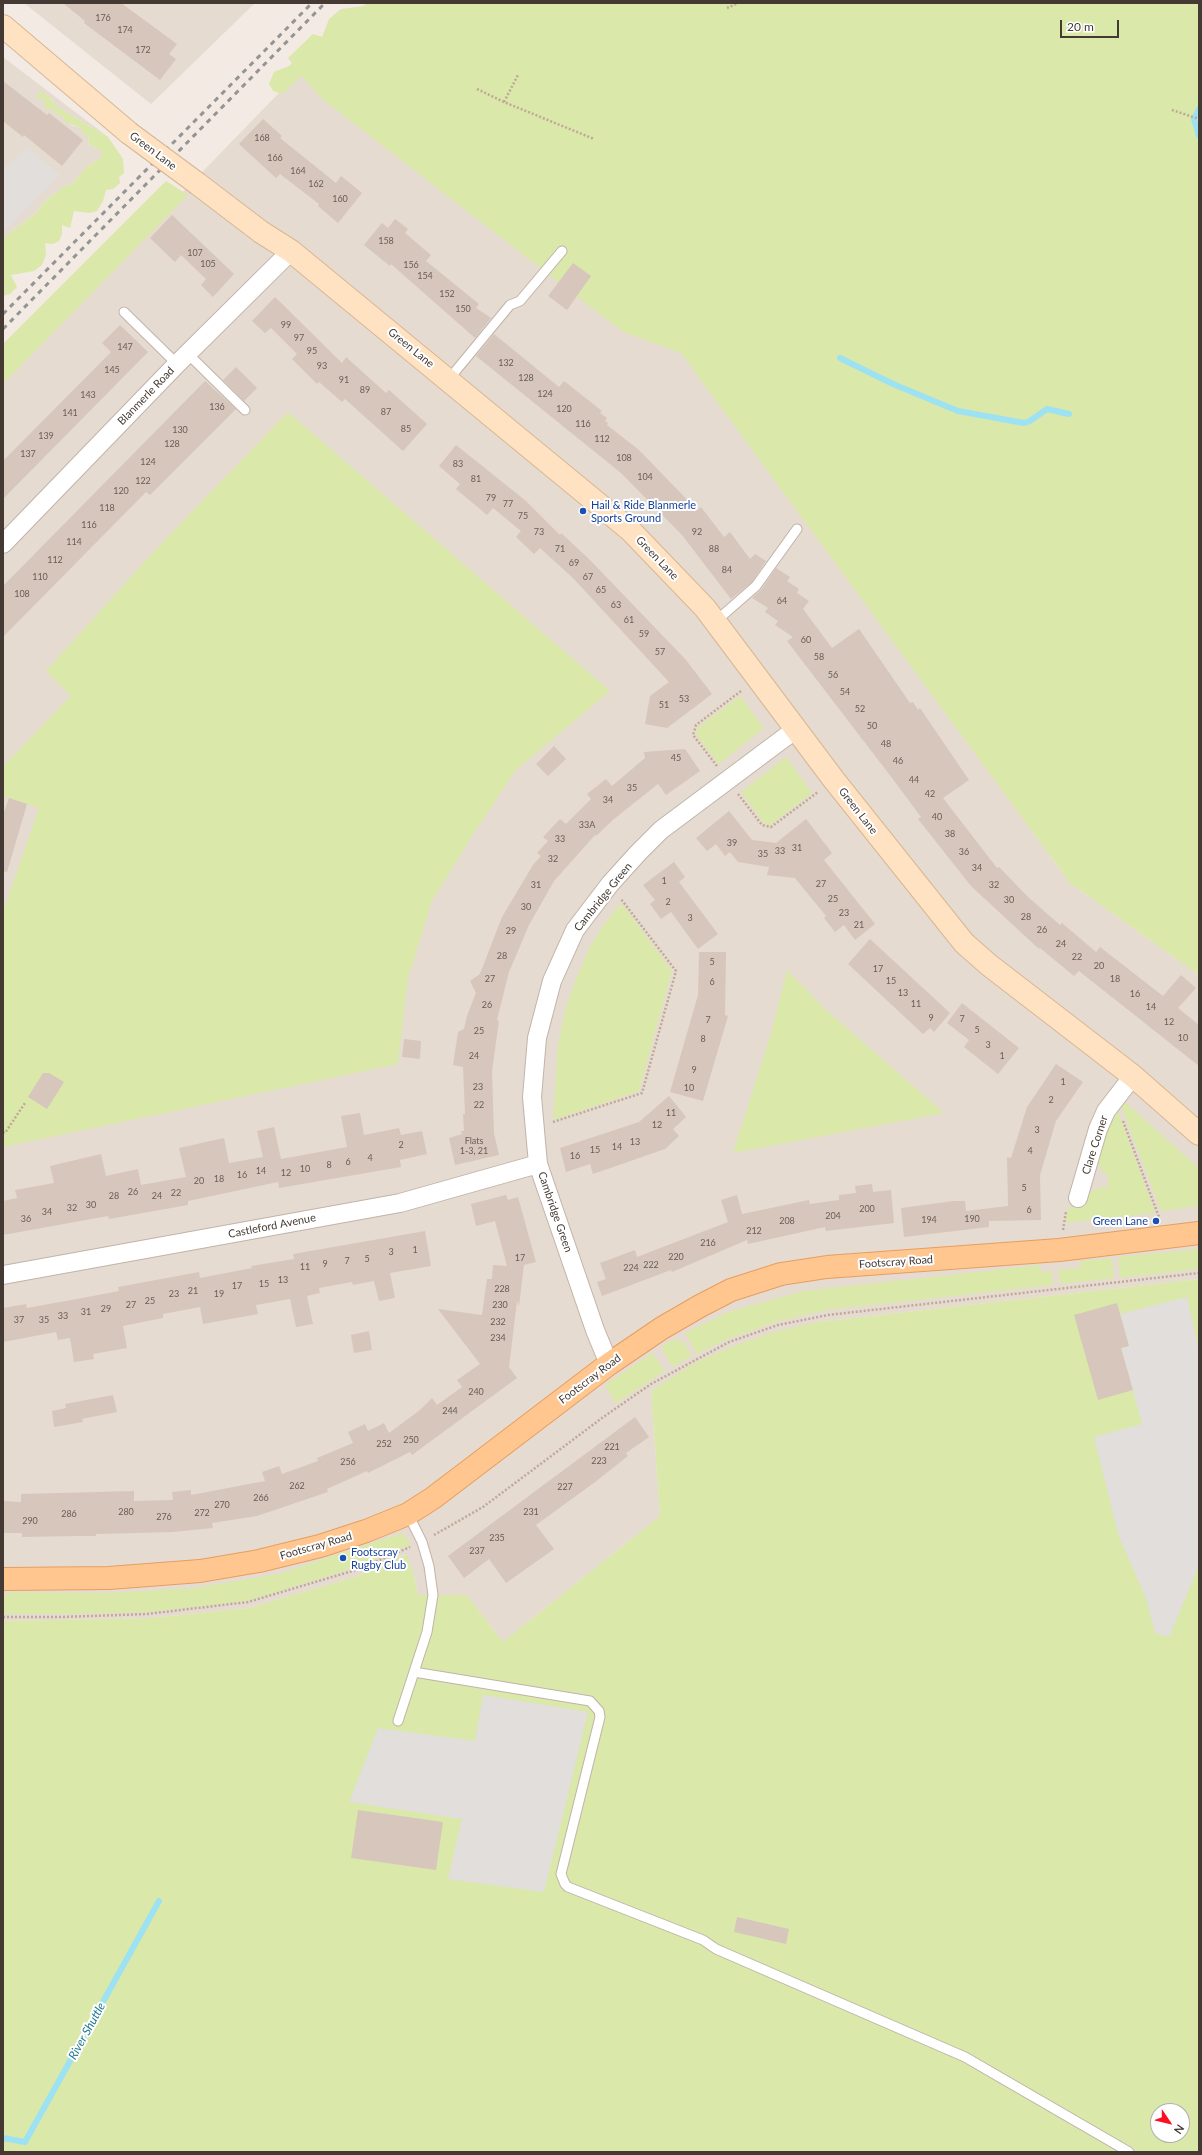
<!DOCTYPE html>
<html>
<head>
<meta charset="utf-8">
<style>
	body { margin:0 }
	#map { position:relative; width:1202px; height:2155px; overflow:hidden; background:#f2eae3; font-family:Lato,sans-serif }
	canvas { display:block }
	.frame { position:absolute; inset:0; border:4px solid #443a33; pointer-events:none }
	.north { position:absolute; left:1150px; top:2103px; width:40px; height:40px; box-sizing:border-box; background:#fff; border:1px solid #b4b0ad; border-radius:50%; rotate:125deg; font-size:11px; font-weight:700; line-height:16px; text-align:center; color:#443a33 }
	.north::after { content:''; display:block; margin:auto; width:14px; height:18px; background:#ff0e21; clip-path:polygon(50% 0,100% 100%,50% 72%,0 100%) }
	.scale { position:absolute; left:1060px; top:20px; width:59px; height:18px; box-sizing:border-box; border:2px solid #443a33; border-top:0; padding-left:5px; font-size:12px; line-height:14px; white-space:nowrap; color:#443a33; -webkit-text-stroke:3px #fff; paint-order:stroke }
</style>
</head>
<body>
<div id="map">
<canvas width="1202" height="2155"></canvas>
<div class="frame"></div>
<div class="north">N</div>
<div class="scale">20 m</div>
</div>
<script>
const c = document.querySelector('canvas').getContext('2d');
c.lineJoin = 'round';
function fillPath(path, color) {
  c.fillStyle = color;
  c.fill(path, 'evenodd');
}
function shape(rows) {
  const path = new Path2D();
  for (const r of rows) {
    path.moveTo(r[0], r[1]);
    for (let i = 2; i < r.length; i += 2) path.lineTo(r[i], r[i + 1]);
  }
  return path;
}
function stroke(path, color, width, dash) {
  c.strokeStyle = color;
  c.lineWidth = width;
  c.lineCap = dash ? 'butt' : 'round';
  c.setLineDash(dash || []);
  c.stroke(path);
}
function label(font, color, halo, rows, align = 'center') {
  c.font = font + ' Lato,sans-serif';
  c.lineWidth = 4;
  c.setLineDash([]);
  c.textBaseline = 'middle';
  c.strokeStyle = halo;
  c.fillStyle = color;
  for (const [text, x, y, turn = 0] of rows) {
    c.save();
    c.translate(x, y);
    c.rotate((+turn || 0) * Math.PI / 180);
    c.textAlign = isNaN(turn) ? turn : align;
    if (halo) c.strokeText(text, 0, 0);
    c.fillText(text, 0, 0);
    c.restore();
  }
}
const residential = shape([
	[24,3,255,3,151,104],
	[3,57,108,137,56,106,50,97,46,99,71,125,81,128,89,135,88,144,101,150,101,158,86,167,73,183,65,186,46,200,36,213,3,238],
	[312,59,622,272,1070,883,1199,975,1199,1279,818,1322,651,1391,660,1516,503,1642,467,1595,418,1595,414,1575,405,1554,358,1576,248,1608,150,1618,3,1621,3,377]
]);
const green = shape([
	[366,3,1199,3,1199,975,1070,883,681,353,623,332,321,98,302,76,282,94,273,91,269,84,274,72,289,66,292,63,288,58,313,34,322,37,329,19,341,9,364,6],
	[39,90,50,97,56,106,108,137,123,159,124,173,119,177,120,183,113,189,106,190,103,201,97,211,89,213,74,211,70,228,62,225,62,234,59,241,53,244,45,243,46,255,42,265,34,271,11,275,17,287,10,294,3,296,3,238,36,213,46,200,65,186,73,183,86,167,101,158,101,150,88,144,89,136,83,134,81,128,63,121,64,117,57,115,54,110,44,108,45,99,37,100],
	[166,181,188,195,3,384,3,344],
	[288,412,610,691,516,770,472,836,432,901,408,978,398,1064,3,1147,3,912,39,808,3,796,3,766,71,696,46,671,157,548],
	[740,696,764,728,719,764,696,735,698,727],
	[786,757,812,793,770,825,764,823,741,792],
	[621,903,672,971,639,1091,553,1120,558,1045,565,1011,576,979,588,951,601,928],
	[787,970,825,1009,944,1113,733,1153,772,1030],
	[1126,1103,1199,1168,1199,1206,1161,1211,1121,1106],
	[1117,1108,1155,1213,1065,1223,1069,1207,1085,1205,1089,1193,1098,1188,1107,1187,1109,1177,1102,1171,1098,1163,1098,1150],
	[1199,1249,1199,1269,1120,1278,1118,1257],
	[1112,1258,1114,1278,1060,1284,1058,1270,1080,1268,1079,1261],
	[1040,1265,1041,1272,1052,1271,1053,1285,827,1310,779,1321,727,1339,697,1354,685,1333,728,1312,803,1291],
	[1199,1279,1199,2152,3,2152,3,1621,150,1618,248,1608,358,1576,406,1554,414,1575,418,1595,467,1595,503,1642,660,1516,651,1391,693,1364,728,1348,774,1332,818,1322],
	[1158,2111,1182,2111,1182,2135,1158,2135],
	[677,1338,679,1343,683,1341,692,1356,672,1367,662,1348,663,1345],
	[652,1353,665,1371,616,1403,605,1385],
	[402,1533,411,1544,360,1566,247,1601,147,1612,68,1614,3,1614,3,1599,9,1592,106,1593,193,1588,278,1574]
]);
const parking = shape([
	[27,148,60,175,3,232,3,164,8,167],
	[1187,1297,1199,1351,1199,1565,1169,1637,1155,1633,1146,1598,1119,1537,1094,1437,1142,1424,1121,1348,1129,1346,1120,1314],
	[483,1695,588,1712,544,1892,448,1879,462,1819,349,1802,378,1728,475,1741]
]);
const stream = shape([
	[1199,109,1194,119,1199,136],
	[840,358,893,384,958,411,1024,423,1030,421,1047,409,1069,414],
	[3,2138,25,2142,159,1901]
]);
const building = shape([
	[63,3,121,3,177,44,169,54,176,59,160,80,84,23,85,21],
	[3,81,47,115,49,113,83,140,62,166,24,135,23,137,3,121],
	[263,119,282,136,280,138,336,183,341,176,362,193,338,223,318,206,319,204,280,174,276,178,239,144],
	[172,215,234,274,213,297,201,285,206,279,181,255,175,262,150,238],
	[395,219,408,229,405,233,431,255,426,261,479,304,476,308,491,318,475,338,391,264,390,266,364,245,382,223,388,228],
	[573,263,591,276,567,310,548,296],
	[275,297,342,363,346,357,386,393,389,390,427,424,403,451,345,399,342,402,319,382,317,384,292,359,297,354,271,328,265,333,252,321],
	[120,325,148,352,3,499,3,461,111,352,102,343],
	[494,334,559,387,564,381,602,411,600,413,607,418,605,421,608,423,607,425,639,450,697,510,701,507,724,537,730,532,750,559,755,554,766,561,752,582,731,599,682,535,621,473,476,356],
	[236,367,257,388,244,401,223,380],
	[205,381,236,409,150,495,146,492,3,637,3,586],
	[456,445,526,501,560,535,561,533,590,560,686,660,712,694,667,728,645,724,650,696,669,682,573,578,540,548,534,554,516,537,521,531,493,508,487,515,456,489,460,484,439,466],
	[776,568,790,577,787,581,799,589,797,593,809,601,803,609,832,648,859,629,910,703,913,702,918,710,920,708,969,780,943,798,997,868,999,867,1028,897,1060,925,1062,923,1096,952,1100,947,1163,996,1181,975,1196,988,1178,1008,1199,1025,1199,1066,1079,971,1074,976,1040,948,1039,949,971,886,918,819,921,817,892,778,787,641,793,637,775,625,778,621,765,612,768,608,752,598,761,590],
	[554,746,566,759,548,776,536,764],
	[685,749,700,771,666,795,658,784,614,819,596,836,595,835,554,881,529,925,509,972,497,1020,499,1021,492,1071,494,1133,499,1155,455,1165,449,1138,462,1134,461,1131,464,1131,463,1114,465,1114,463,1067,453,1065,458,1032,464,1029,467,1016,476,993,470,981,480,974,502,917,533,865,541,856,537,853,548,841,543,837,560,819,566,824,591,799,587,794,606,779,612,786,645,758,644,752],
	[9,798,27,804,7,872,3,871,3,815],
	[729,811,752,840,776,843,806,819,832,853,824,860,875,924,855,940,844,925,835,932,824,918,826,916,795,878,767,875,769,867,738,862,730,852,725,856,716,844,707,851,696,838],
	[674,862,685,877,679,882,718,934,698,949,671,912,661,919,650,904,655,900,643,885],
	[870,939,950,1013,934,1032,930,1028,923,1034,848,964],
	[699,952,726,952,725,1015,728,1016,703,1101,670,1092,698,995],
	[962,1003,1019,1048,998,1074,964,1047,969,1040,947,1023],
	[404,1039,421,1041,420,1059,402,1057],
	[1056,1064,1083,1082,1056,1121,1040,1175,1041,1220,989,1221,989,1227,904,1237,901,1208,954,1201,965,1201,966,1211,1008,1206,1007,1157,1011,1158,1027,1107],
	[43,1073,49,1073,64,1082,47,1109,28,1097],
	[669,1096,686,1117,673,1129,679,1136,665,1149,593,1174,590,1164,566,1172,560,1148,639,1122],
	[360,1113,364,1135,399,1128,401,1135,422,1131,427,1154,400,1160,401,1167,279,1188,278,1182,188,1201,188,1205,109,1219,108,1216,3,1235,3,1201,17,1198,15,1190,54,1183,50,1166,101,1154,106,1176,138,1169,141,1185,186,1177,179,1148,224,1138,229,1163,263,1157,257,1131,274,1127,281,1159,347,1147,341,1116],
	[872,1184,873,1192,891,1190,894,1223,826,1231,825,1227,748,1244,747,1240,672,1272,671,1270,602,1296,597,1282,606,1279,600,1263,635,1250,637,1257,728,1222,721,1200,737,1195,742,1214,809,1200,810,1204,839,1200,839,1195,856,1193,855,1186],
	[506,1195,508,1200,518,1197,536,1262,524,1265,519,1306,517,1301,509,1367,517,1378,412,1455,410,1452,368,1473,367,1471,327,1489,328,1492,257,1516,212,1523,213,1528,173,1532,96,1534,96,1536,78,1536,22,1537,22,1533,3,1533,3,1501,21,1502,21,1494,134,1491,134,1501,173,1500,172,1492,191,1490,191,1495,265,1481,262,1472,279,1466,282,1474,318,1461,317,1458,353,1443,348,1432,365,1424,368,1431,384,1423,389,1433,420,1410,432,1398,437,1405,462,1387,457,1380,480,1364,438,1309,482,1315,487,1279,492,1279,493,1265,507,1266,495,1221,476,1226,471,1204],
	[425,1231,431,1266,390,1273,395,1298,379,1301,374,1281,353,1285,352,1282,319,1288,320,1293,307,1296,313,1324,296,1327,290,1299,256,1305,258,1314,203,1324,200,1307,163,1314,163,1318,123,1326,127,1348,93,1354,94,1359,74,1362,70,1338,58,1340,56,1332,3,1342,3,1308,26,1304,27,1308,93,1296,119,1291,118,1287,199,1272,200,1278,252,1268,251,1266,294,1259,293,1254],
	[1117,1303,1129,1346,1121,1348,1133,1390,1098,1400,1074,1315],
	[369,1331,372,1350,354,1353,351,1335],
	[113,1395,117,1412,82,1419,83,1422,54,1427,52,1411,66,1408,65,1404],
	[635,1417,649,1437,626,1453,628,1456,595,1482,536,1525,554,1549,506,1583,489,1559,464,1578,448,1556],
	[358,1810,443,1822,436,1870,351,1858],
	[737,1917,789,1929,786,1944,734,1932]
]);
const path = shape([
	[727,8,738,3],
	[477,89,504,102,594,139],
	[504,102,518,75],
	[1172,110,1199,119],
	[717,766,693,735,696,725,741,691],
	[738,794,762,825,771,827,818,792],
	[1123,1121,1159,1217],
	[553,1122,642,1093,676,971,621,899],
	[3,1132,5,1133,25,1103],
	[1063,1230,1066,1211],
	[434,1535,483,1507,602,1418,651,1384,729,1342,778,1325,828,1315,1199,1273],
	[3,1617,62,1617,147,1614,248,1602,359,1569,410,1547]
]);
const lane = shape([
	[124,312,177,364],
	[188,354,245,410],
	[449,379,510,305,520,301,562,251],
	[716,621,756,586,797,529],
	[414,1672,590,1701,599,1711,600,1717,561,1874,565,1884,568,1887,703,1940,716,1949,965,2057,1129,2152],
	[398,1721,427,1632,433,1595,429,1566,422,1542,408,1514]
]);
const street = shape([
	[3,544,177,364,291,251],
	[1078,1198,1098,1129,1106,1111,1133,1076],
	[3,1275,400,1203,538,1164],
	[609,1364,595,1330,538,1164,532,1097,537,1038,552,981,575,930,610,884,638,853,661,830,796,729]
]);
const secondary = shape([
	[3,26,129,133],
	[198,184,261,232,291,251,630,530,705,608,834,780,964,943,989,965,1133,1076,1199,1134]
]);
const primary = shape([
	[3,1579,109,1578,200,1571,259,1561,320,1546,366,1531,408,1514,433,1498,609,1364,662,1328,700,1306,731,1290,781,1274,827,1267,1059,1250,1199,1233]
]);
const rail = shape([
	[3,314,312,3],
	[3,329,325,3]
]);
const secondaryBridge = shape([
	[129,133,198,184]
]);
const markers = [
	[583,511,4,"#1a4fb4"],
	[1156,1221,4,"#1a4fb4"],
	[343,1558,4,"#1a4fb4"]
];
const numberNames = [
	["176",103,18],
	["174",125,30],
	["172",143,50],
	["168",262,138],
	["166",275,158],
	["164",298,171],
	["162",316,184],
	["160",340,199],
	["158",386,241],
	["107",195,253],
	["105",208,264],
	["156",411,265],
	["154",425,276],
	["152",447,294],
	["150",463,309],
	["99",286,325],
	["97",299,338],
	["147",125,347],
	["95",312,351],
	["132",506,363],
	["93",322,366],
	["145",112,370],
	["128",526,378],
	["91",344,380],
	["89",365,390],
	["124",545,394],
	["143",88,395],
	["136",217,407],
	["120",564,409],
	["87",386,412],
	["141",70,413],
	["116",583,424],
	["85",406,429],
	["130",180,430],
	["139",46,436],
	["112",602,439],
	["128",172,444],
	["137",28,454],
	["108",624,458],
	["124",148,462],
	["83",458,464],
	["104",645,477],
	["81",476,479],
	["122",143,481],
	["120",121,491],
	["79",491,498],
	["77",508,504],
	["118",107,508],
	["75",523,516],
	["116",89,525],
	["73",539,532],
	["92",697,532],
	["114",74,542],
	["71",560,549],
	["88",714,549],
	["112",55,560],
	["69",574,563],
	["84",727,570],
	["110",40,577],
	["67",588,577],
	["65",601,590],
	["108",22,594],
	["64",782,601],
	["63",616,605],
	["61",629,620],
	["59",644,634],
	["60",806,640],
	["57",660,652],
	["58",819,657],
	["56",833,675],
	["54",845,692],
	["53",684,699],
	["51",664,705],
	["52",860,709],
	["50",872,726],
	["48",886,744],
	["45",676,758],
	["46",898,761],
	["44",914,780],
	["35",632,788],
	["42",930,794],
	["34",608,800],
	["40",937,817],
	["33A",587,825],
	["38",950,834],
	["33",560,839],
	["39",732,843],
	["31",797,848],
	["33",780,851],
	["36",964,852],
	["35",763,854],
	["32",553,859],
	["34",977,868],
	["1",664,881],
	["27",821,884],
	["31",536,885],
	["32",994,885],
	["25",833,899],
	["30",1009,900],
	["2",668,902],
	["30",526,907],
	["23",844,913],
	["28",1026,917],
	["3",690,918],
	["21",859,925],
	["26",1042,930],
	["29",511,931],
	["24",1061,944],
	["28",502,956],
	["22",1077,957],
	["5",712,962],
	["20",1099,966],
	["17",878,969],
	["27",490,979],
	["18",1115,979],
	["15",891,981],
	["6",712,982],
	["13",903,993],
	["16",1135,994],
	["11",916,1004],
	["26",487,1005],
	["14",1151,1007],
	["9",931,1018],
	["7",962,1019],
	["7",708,1020],
	["12",1169,1022],
	["5",977,1030],
	["25",479,1031],
	["10",1183,1038],
	["8",703,1039],
	["3",988,1045],
	["24",474,1056],
	["1",1002,1056],
	["9",694,1070],
	["1",1063,1082],
	["23",478,1087],
	["10",689,1088],
	["2",1051,1100],
	["22",479,1105],
	["11",671,1113],
	["12",657,1125],
	["3",1037,1130],
	["Flats",474,1141],
	["1-3, 21",474,1151],
	["13",635,1142],
	["2",401,1145],
	["14",617,1147],
	["15",595,1150],
	["4",1030,1151],
	["16",575,1156],
	["4",370,1158],
	["6",348,1162],
	["8",329,1165],
	["10",305,1169],
	["14",261,1171],
	["12",286,1173],
	["16",242,1175],
	["18",219,1179],
	["20",199,1181],
	["5",1024,1188],
	["26",133,1192],
	["22",176,1193],
	["28",114,1196],
	["24",157,1196],
	["30",91,1205],
	["32",72,1208],
	["200",867,1209],
	["6",1029,1210],
	["34",47,1212],
	["204",833,1216],
	["36",26,1219],
	["190",972,1219],
	["194",929,1220],
	["208",787,1221],
	["212",754,1231],
	["216",708,1243],
	["1",415,1250],
	["3",391,1252],
	["220",676,1257],
	["17",520,1258],
	["5",367,1259],
	["7",347,1261],
	["9",325,1264],
	["222",651,1265],
	["11",305,1267],
	["224",631,1268],
	["13",283,1280],
	["15",264,1284],
	["17",237,1286],
	["228",502,1289],
	["21",193,1291],
	["23",174,1294],
	["19",219,1294],
	["25",150,1301],
	["27",131,1305],
	["230",500,1305],
	["29",106,1309],
	["31",86,1312],
	["33",63,1316],
	["37",19,1320],
	["35",44,1320],
	["232",498,1322],
	["234",498,1338],
	["240",476,1392],
	["244",450,1411],
	["250",411,1440],
	["252",384,1444],
	["221",612,1447],
	["223",599,1461],
	["256",348,1462],
	["262",297,1486],
	["227",565,1487],
	["266",261,1498],
	["270",222,1505],
	["280",126,1512],
	["231",531,1512],
	["272",202,1513],
	["286",69,1514],
	["276",164,1517],
	["290",30,1521],
	["235",497,1538],
	["237",477,1551]
];
const streetNames = [
	["Green Lane",153,151,37],
	["Green Lane",411,348,39],
	["Blanmerle Road",146,396,-46],
	["Green Lane",657,558,46],
	["Green Lane",858,811,52],
	["Cambridge Green",603,897,-51],
	["Clare Corner",1095,1145,-72],
	["Cambridge Green",555,1212,71],
	["Castleford Avenue",272,1226,-11],
	["Footscray Road",896,1262,-4],
	["Footscray Road",590,1379,-37],
	["Footscray Road",316,1546,-16]
];
const transitNames = [
	["Hail & Ride Blanmerle",591,505],
	["Sports Ground",591,518],
	["Green Lane",1148,1221,"right"],
	["Footscray",351,1552],
	["Rugby Club",351,1565]
];
const waterNames = [
	["River Shuttle",87,2031,-61]
];
fillPath(residential, '#e6dbd1');
fillPath(green, '#dae8aa');
fillPath(parking, '#e2dedc');
stroke(stream, '#9de2f2', 6);
fillPath(building, '#d7c6bc');
stroke(lane, '#c1b3a9', 11);
stroke(street, '#c1b3a9', 20);
stroke(secondary, '#d7b694', 24);
stroke(primary, '#e69e5e', 24);
stroke(path, '#c0a897', 2.5, [2, 2]);
stroke(lane, '#fff', 9);
stroke(street, '#fff', 18);
stroke(secondary, '#ffe2c1', 22);
stroke(primary, '#ffc690', 22);
stroke(rail, '#949494', 3, [5, 5]);
stroke(secondaryBridge, '#d7b694', 24, []);
stroke(secondaryBridge, '#ffe2c1', 22);
for (const [x, y, r, color] of markers) {
  const dot = new Path2D();
  dot.arc(x, y, r, 0, 2 * Math.PI);
  c.fillStyle = color;
  c.fill(dot);
  stroke(dot, '#fff', 1.5);
}
label('9px', '#695d55', null, numberNames);
label('11px', '#443a33', '#fff', streetNames);
label('11px', '#164399', '#fff', transitNames, 'left');
label('italic 12px', '#267d92', '#fff', waterNames);
</script>
</body>
</html>
